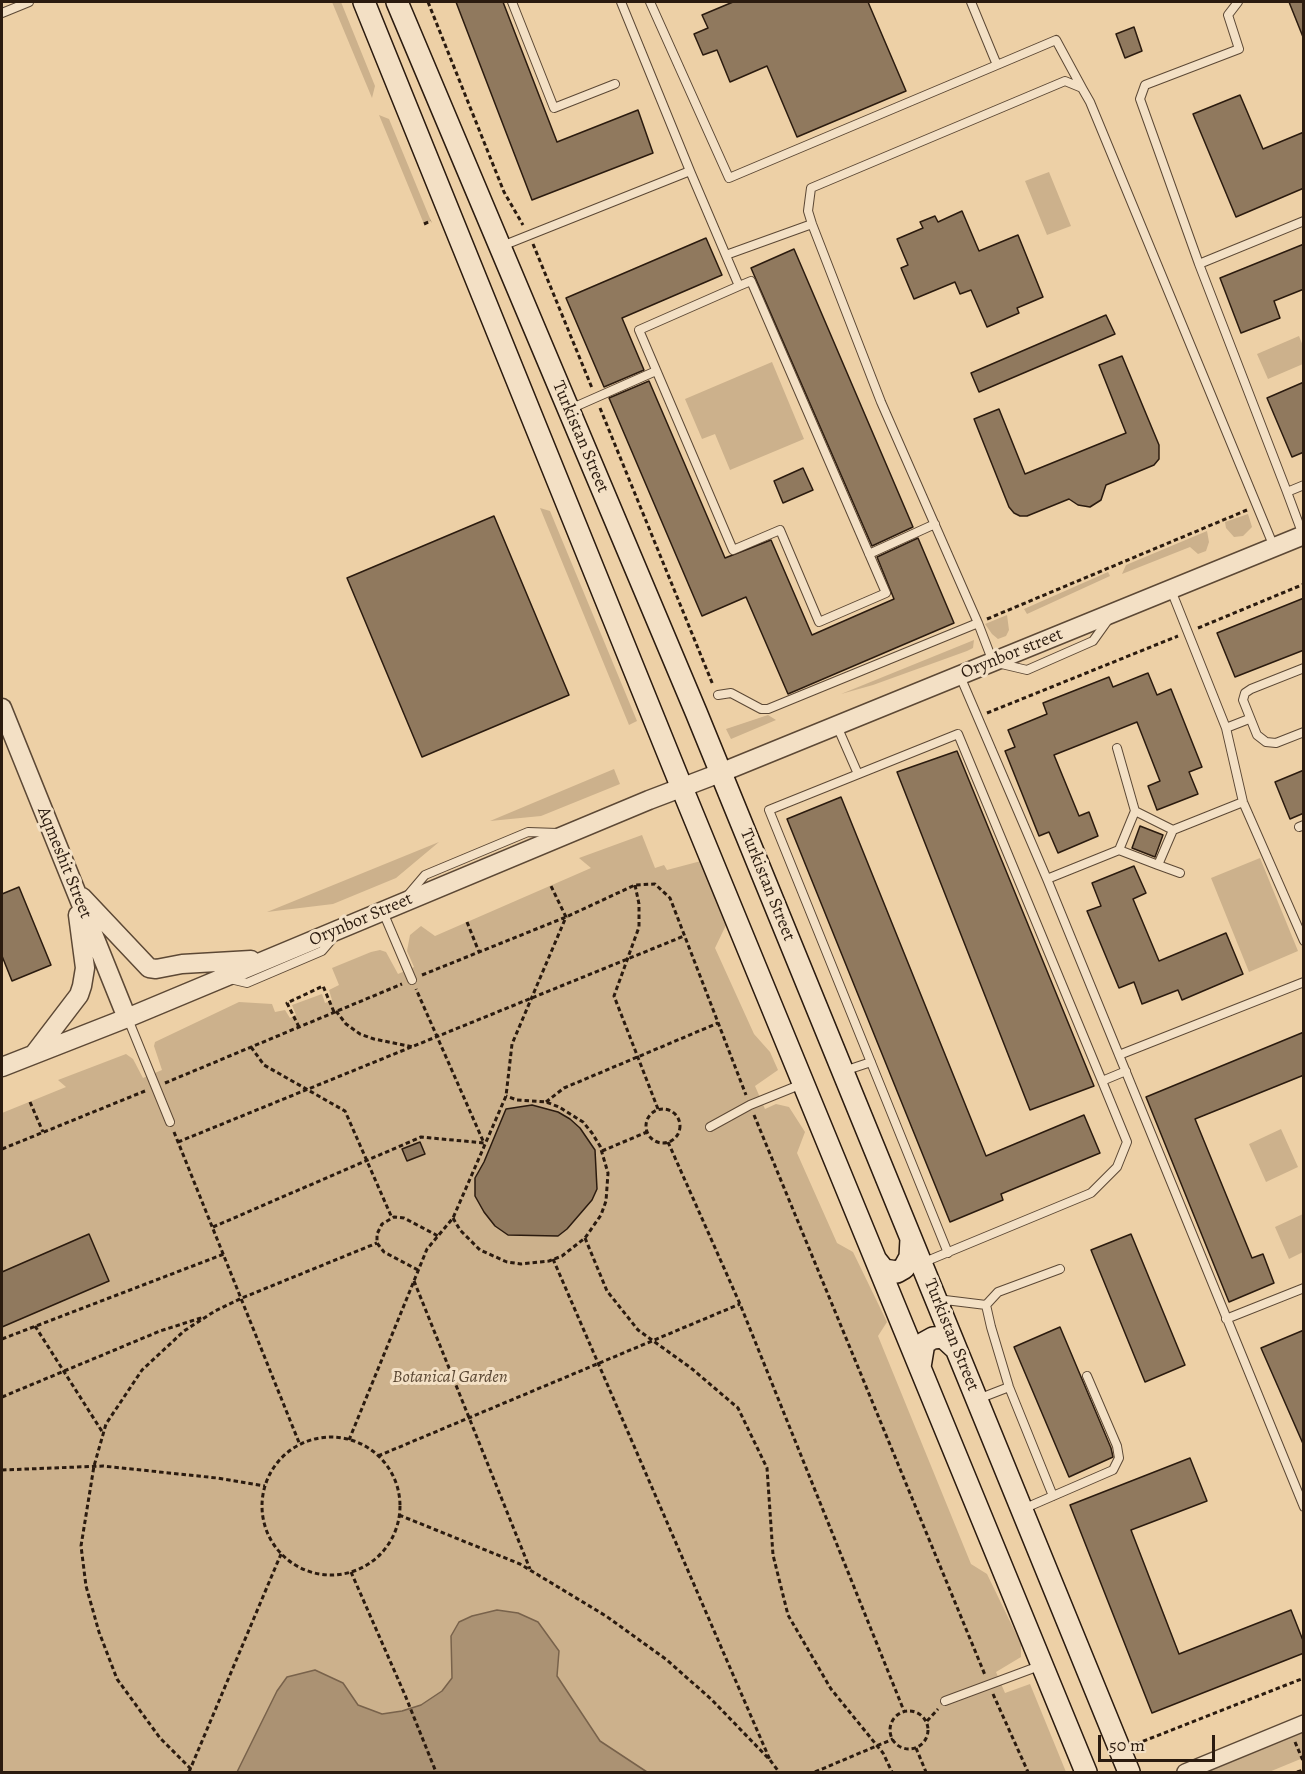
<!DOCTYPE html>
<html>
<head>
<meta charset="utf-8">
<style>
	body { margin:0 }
	#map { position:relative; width:1305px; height:1774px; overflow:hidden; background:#edd0a6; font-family:Alegreya,serif }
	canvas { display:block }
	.frame { position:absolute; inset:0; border:3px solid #2b1b0f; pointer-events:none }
	.scale { position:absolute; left:1098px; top:1735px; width:117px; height:27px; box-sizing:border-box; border:3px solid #2b1b0f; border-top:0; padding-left:8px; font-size:18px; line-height:21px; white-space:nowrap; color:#2b1b0f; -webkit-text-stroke:4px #f3e0c5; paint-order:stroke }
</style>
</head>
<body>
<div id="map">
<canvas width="1305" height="1774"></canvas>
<div class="frame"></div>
<div class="scale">50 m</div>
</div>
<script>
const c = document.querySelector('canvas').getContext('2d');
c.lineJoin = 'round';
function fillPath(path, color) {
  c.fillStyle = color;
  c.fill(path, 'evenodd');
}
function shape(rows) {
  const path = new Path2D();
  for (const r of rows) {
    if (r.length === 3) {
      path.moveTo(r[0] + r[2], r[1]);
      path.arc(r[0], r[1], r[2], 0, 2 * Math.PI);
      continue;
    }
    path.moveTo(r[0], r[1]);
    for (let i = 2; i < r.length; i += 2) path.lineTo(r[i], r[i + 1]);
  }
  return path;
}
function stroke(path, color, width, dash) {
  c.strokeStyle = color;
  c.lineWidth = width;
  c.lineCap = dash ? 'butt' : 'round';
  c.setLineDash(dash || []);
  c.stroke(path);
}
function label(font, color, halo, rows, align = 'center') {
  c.font = font + ' Alegreya,serif';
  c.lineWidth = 6;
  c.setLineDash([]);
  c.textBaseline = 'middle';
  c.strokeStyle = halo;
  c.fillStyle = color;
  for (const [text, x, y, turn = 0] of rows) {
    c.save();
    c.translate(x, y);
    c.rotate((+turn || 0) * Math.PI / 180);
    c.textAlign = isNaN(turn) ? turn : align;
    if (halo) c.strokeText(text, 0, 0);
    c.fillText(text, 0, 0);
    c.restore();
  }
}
const green = shape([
	[332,2,341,2,375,86,372,98],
	[379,115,389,119,431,221,424,224],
	[1049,172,1071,226,1047,235,1025,181],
	[1299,336,1303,346,1303,364,1268,379,1257,354],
	[772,362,804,439,730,470,715,434,702,439,685,399],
	[540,508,550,511,637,721,629,725],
	[1248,514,1252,527,1243,536,1234,537,1226,528,1225,522],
	[1207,531,1209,542,1206,551,1198,554,1190,547,1122,574,1126,565],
	[1108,572,1110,576,1027,614,1024,609],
	[1007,615,1009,630,1006,636,998,639,992,634,985,624],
	[974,640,973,648,967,651,873,685,841,694],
	[768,715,776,720,731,739,726,729],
	[614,769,620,784,541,816,490,821],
	[642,835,655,868,664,865,667,870,701,861,727,923,715,948,754,1034,770,1052,778,1070,755,1086,765,1109,776,1104,789,1107,805,1132,797,1153,837,1243,853,1252,887,1322,878,1336,971,1564,987,1574,1021,1644,1021,1657,996,1672,1005,1693,1030,1684,1066,1772,2,1772,2,1113,66,1087,58,1080,126,1054,133,1059,143,1078,162,1070,154,1046,155,1042,239,1002,272,1004,275,1012,285,1010,290,1018,296,1015,292,1005,322,994,325,1003,332,1000,329,990,339,985,332,968,371,952,380,950,386,952,398,974,414,967,407,951,410,935,421,926,435,936,591,868,579,858],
	[439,842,396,878,333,904,267,912],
	[1260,858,1298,951,1249,972,1211,878],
	[1281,1129,1298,1167,1266,1182,1249,1144],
	[1303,1214,1303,1252,1289,1259,1275,1227],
	[1303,1730,1303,1758,1269,1772,1193,1772]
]);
const water = shape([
	[497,1610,518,1613,538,1622,559,1651,557,1676,600,1741,647,1772,237,1772,277,1691,287,1677,315,1670,343,1683,358,1705,382,1714,402,1711,421,1705,442,1691,452,1678,451,1636,459,1622,472,1616,497,1610]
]);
const building = shape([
	[456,2,503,2,557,142,638,110,653,153,532,200,456,2],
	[733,2,868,2,906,91,797,137,767,66,730,82,717,50,703,55,694,34,708,28,702,15,733,2],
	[1289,2,1304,2,1304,37,1303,37,1289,2],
	[1134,27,1142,51,1125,58,1116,34,1134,27],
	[1240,95,1263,149,1304,132,1304,188,1236,217,1193,114,1240,95],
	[962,211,979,251,1018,235,1043,297,1017,308,1019,313,987,327,971,290,960,294,955,282,914,299,901,268,908,265,897,239,923,228,920,222,935,216,938,222,962,211],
	[706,238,722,275,622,318,644,370,604,387,566,298,706,238],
	[1304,244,1304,289,1274,301,1280,318,1241,333,1220,278,1304,244],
	[794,249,913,527,872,546,751,268,794,249],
	[1106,315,1115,334,979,392,971,373,1106,315],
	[1122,356,1159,445,1159,459,1154,465,1106,485,1101,500,1090,507,1078,505,1069,499,1027,516,1020,516,1014,513,1009,507,974,419,999,409,1025,474,1126,433,1099,365,1122,356],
	[649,381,725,558,771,540,812,635,894,599,877,557,918,538,954,623,788,694,746,597,702,616,609,398,649,381],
	[1304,382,1304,452,1292,457,1267,398,1304,382],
	[803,468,813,490,783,503,774,481,803,468],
	[494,516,569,695,422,757,347,578,494,516],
	[1304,598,1304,650,1235,677,1217,633,1304,598],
	[1148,673,1157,695,1171,689,1202,767,1189,772,1198,794,1157,810,1148,786,1160,781,1137,722,1054,755,1079,816,1089,812,1098,836,1058,853,1049,832,1039,836,1005,751,1015,747,1008,730,1047,714,1043,703,1109,677,1113,687,1148,673],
	[957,751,1094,1086,1030,1110,897,772,957,751],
	[1304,770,1304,813,1290,819,1275,782,1304,770],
	[841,797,986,1156,1084,1115,1100,1153,1001,1194,1003,1200,950,1222,787,819,841,797],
	[1140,826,1163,835,1155,857,1132,848,1140,826],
	[1134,866,1146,893,1133,899,1159,961,1226,933,1243,974,1182,1000,1178,990,1142,1004,1134,982,1119,988,1087,911,1101,906,1092,883,1134,866],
	[19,887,51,965,12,981,2,956,2,894,19,887],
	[1304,1032,1304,1075,1195,1119,1252,1258,1263,1254,1274,1283,1229,1302,1146,1097,1304,1032],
	[532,1105,558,1112,570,1119,580,1128,595,1150,597,1189,592,1200,567,1229,558,1236,508,1235,495,1226,484,1212,475,1196,475,1178,484,1162,506,1109,532,1105],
	[420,1142,425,1154,407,1161,402,1149,420,1142],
	[89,1234,109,1281,2,1327,2,1272,89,1234],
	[1131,1234,1185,1365,1145,1382,1091,1250,1131,1234],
	[1060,1327,1111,1448,1113,1457,1069,1477,1014,1347,1060,1327],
	[1304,1330,1304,1446,1261,1348,1304,1330],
	[1190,1458,1207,1501,1131,1530,1179,1654,1291,1610,1304,1643,1304,1653,1152,1713,1070,1505,1190,1458]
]);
const path = shape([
	[428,2,504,192,523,225],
	[424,224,431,221],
	[533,244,592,388],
	[600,408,713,685],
	[987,619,1247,510],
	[1198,628,1304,584],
	[987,713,1178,636],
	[635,885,639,904,639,927,614,996,658,1109],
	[467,922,479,952],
	[422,975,566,917,635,885,655,884,670,898,746,1095],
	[336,1011,346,1024,360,1034,374,1039,413,1047],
	[299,1027,287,1003,323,986,334,1012],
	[251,1047,264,1065,345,1111,392,1218],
	[165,1083,402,984],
	[30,1102,43,1132],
	[546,1102,564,1088,718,1023],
	[663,1126,17],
	[754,1115,985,1675],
	[174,1132,300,1445],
	[178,1142,684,936],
	[668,1142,740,1304,904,1711],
	[2,1149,145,1091],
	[602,1151,647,1132],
	[453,1218,460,1230,480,1250,507,1262,521,1264,549,1261,562,1256,585,1238,601,1215,606,1201,608,1173,600,1146,592,1133,583,1122,559,1107,546,1102,517,1100,506,1096],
	[213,1227,421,1137,484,1143,416,989],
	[585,1238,607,1291,638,1330,691,1368,738,1408,767,1468,773,1555,788,1615,831,1689,883,1753,892,1772],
	[553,1259,770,1760],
	[418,1270,384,1252,377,1243,377,1234,382,1224,394,1217,404,1218,438,1236],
	[414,1281,530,1569],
	[35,1326,103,1433],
	[2,1339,224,1254],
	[2,1397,160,1331,204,1317],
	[331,1506,69],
	[349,1440,427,1249,453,1218,506,1096,512,1044,566,917,551,886],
	[378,1456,740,1304],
	[2,1470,103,1466,217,1478,265,1486],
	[399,1515,520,1564,606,1616,667,1660,712,1700,770,1760,779,1772],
	[351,1572,405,1695,436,1772],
	[993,1694,1028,1772],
	[909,1730,19],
	[927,1721,938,1709],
	[1295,1742,1304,1763],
	[1136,1744,1304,1678],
	[916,1748,926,1772],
	[191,1769,160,1738,117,1679,99,1632,86,1586,81,1546,94,1466,106,1424,142,1370,184,1331,215,1311,242,1298,377,1243],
	[189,1772,281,1554],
	[815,1772,893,1739],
	[1297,1772,1304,1770]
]);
const service = shape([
	[512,2,554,108,615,84],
	[650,2,729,178,997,65,971,2],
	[1238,2,1228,15,1239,49,1145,85,1140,99,1199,264,1287,492,1304,485],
	[2,13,29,2],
	[997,65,1056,40,1082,88],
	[690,171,739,286,639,330,733,550,780,530,819,622,886,593,751,281,739,286],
	[502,246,690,171,621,2],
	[726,255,812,224],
	[1199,264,1304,221],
	[570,409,656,371],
	[1287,492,1303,535],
	[869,554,935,524],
	[1171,590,1226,728,1243,802,1304,941],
	[1108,620,1093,641,1027,670,993,662,978,623,881,402,812,224,808,211,811,188,1065,81,1082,88,1090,102,1274,547],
	[1304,668,1251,689,1245,693,1243,700,1257,735,1266,742,1276,743,1304,732],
	[960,676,1047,879,1304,1507],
	[718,695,731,693,761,709,768,709,978,623],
	[837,726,858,774],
	[1226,728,1249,719],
	[1117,748,1135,811],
	[1299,827,1304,825],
	[1173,830,1243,802],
	[1158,865,1180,873],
	[1047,879,1119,850,1135,811,1173,830,1158,865,1119,850],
	[408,895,425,875,528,832,558,833],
	[383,912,412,980],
	[230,979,247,983,322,951,334,937],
	[128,1019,170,1122],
	[1119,1055,1304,982],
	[844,1071,871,1062],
	[710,1127,750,1105,802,1084],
	[948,1253,769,810,958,734,1102,1081],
	[922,1263,1091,1193,1117,1167,1127,1142,1102,1081,1126,1071],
	[937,1299,986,1305],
	[1226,1319,1304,1288],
	[978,1399,1009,1387],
	[1053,1496,1009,1387,991,1327,986,1305,998,1292,1060,1269],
	[1023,1509,1113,1470,1119,1458,1117,1446,1087,1376],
	[945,1701,1042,1665]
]);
const minor = shape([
	[1185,1772,1304,1723]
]);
const tertiary = shape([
	[2,708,127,1018],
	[82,897,149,968,156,969,182,964,251,960],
	[34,1054,79,995,82,986,85,968,78,915],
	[2,1067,127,1018,649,800,720,773,1304,535]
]);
const secondary = shape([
	[364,2,682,788,1086,1772],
	[397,2,696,712,1129,1772],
	[876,1260,884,1270,897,1272,904,1268,910,1257,911,1239],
	[920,1367,924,1343,933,1338,943,1337,956,1349]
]);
const streetNames = [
	["Turkistan Street",580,437,67],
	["Orynbor street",1012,654,-22],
	["Aqmeshit Street",64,863,68],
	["Turkistan Street",767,885,68],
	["Orynbor Street",361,920,-23],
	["Turkistan Street",951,1335,68]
];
const parkNames = [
	["Botanical Garden",450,1378]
];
fillPath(green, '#ccb18c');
fillPath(water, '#ab9273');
stroke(water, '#78624b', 1.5);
fillPath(building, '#90795e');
stroke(building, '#2b1b0f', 1.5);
stroke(service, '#5c4835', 10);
stroke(minor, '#5c4835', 18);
stroke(tertiary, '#5c4835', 21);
stroke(secondary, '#2b1b0f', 24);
stroke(path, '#2b1b0f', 3, [4.5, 3]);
stroke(service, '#f3e0c5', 8);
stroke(minor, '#f3e0c5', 15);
stroke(tertiary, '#f3e0c5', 18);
stroke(secondary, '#f3e0c5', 21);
label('18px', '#2b1b0f', '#f3e0c5', streetNames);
label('italic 18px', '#5b4834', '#f3e0c5', parkNames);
</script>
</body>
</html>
